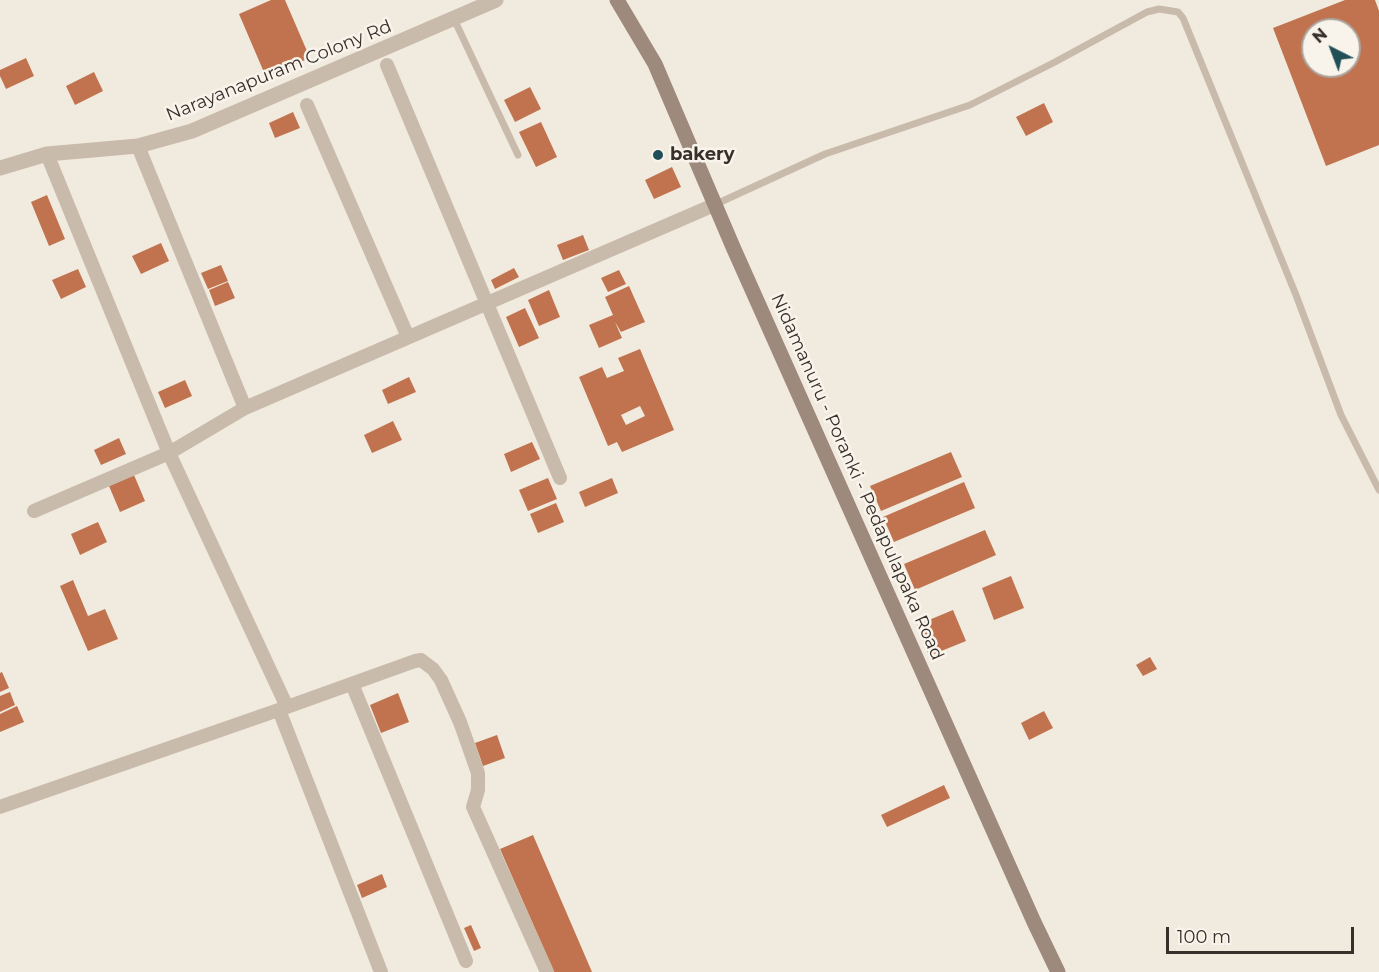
<!DOCTYPE html>
<html>
<head>
<meta charset="utf-8">
<style>
	body { margin:0 }
	#map { position:relative; width:1379px; height:972px; overflow:hidden; background:#f1eade; font-family:Montserrat,sans-serif }
	canvas { display:block }
	.north { position:absolute; left:1301px; top:18px; width:60px; height:60px; box-sizing:border-box; background:#f9f4eb; border:2px solid #aba59e; border-radius:50%; rotate:318deg; font-size:16px; font-weight:700; line-height:24px; text-align:center; color:#372f2a }
	.north::after { content:''; display:block; margin:auto; width:21px; height:27px; background:#214f57; clip-path:polygon(50% 0,100% 100%,50% 72%,0 100%) }
	.scale { position:absolute; left:1166px; top:927px; width:188px; height:27px; box-sizing:border-box; border:3px solid #372f2a; border-top:0; padding-left:8px; font-size:18px; line-height:21px; white-space:nowrap; color:#372f2a; -webkit-text-stroke:4px #f9f4eb; paint-order:stroke }
</style>
</head>
<body>
<div id="map">
<canvas width="1379" height="972"></canvas>
<div class="north">N</div>
<div class="scale">100 m</div>
</div>
<script>
const c = document.querySelector('canvas').getContext('2d');
c.lineJoin = 'round';
function fillPath(path, color) {
  c.fillStyle = color;
  c.fill(path, 'evenodd');
}
function shape(rows) {
  const path = new Path2D();
  for (const r of rows) {
    path.moveTo(r[0], r[1]);
    for (let i = 2; i < r.length; i += 2) path.lineTo(r[i], r[i + 1]);
  }
  return path;
}
function stroke(path, color, width, dash) {
  c.strokeStyle = color;
  c.lineWidth = width;
  c.lineCap = dash ? 'butt' : 'round';
  c.setLineDash(dash || []);
  c.stroke(path);
}
function label(font, color, halo, rows, align = 'center') {
  c.font = font + ' Montserrat,sans-serif';
  c.lineWidth = 5;
  c.setLineDash([]);
  c.textBaseline = 'middle';
  c.strokeStyle = halo;
  c.fillStyle = color;
  for (const [text, x, y, turn = 0] of rows) {
    c.save();
    c.translate(x, y);
    c.rotate((+turn || 0) * Math.PI / 180);
    c.textAlign = isNaN(turn) ? turn : align;
    if (halo) c.strokeText(text, 0, 0);
    c.fillText(text, 0, 0);
    c.restore();
  }
}
const building = shape([
	[271,0,285,0,310,58,266,77,239,14],
	[1345,0,1375,0,1379,11,1379,145,1326,166,1273,28],
	[1313,30,1349,30,1349,66,1313,66],
	[26,58,34,76,6,89,0,76,0,70],
	[94,72,103,91,75,105,66,86],
	[530,87,541,109,515,122,504,100],
	[1044,103,1053,122,1026,136,1016,117],
	[293,112,300,128,275,138,269,123],
	[541,122,557,157,536,167,519,132],
	[672,167,681,187,654,199,645,180],
	[47,195,65,239,49,246,31,202],
	[583,235,589,250,563,260,557,245],
	[161,243,169,261,141,274,132,256],
	[221,265,228,281,208,289,201,273],
	[514,268,519,277,495,289,491,280],
	[78,269,86,287,61,299,52,280],
	[619,270,626,284,608,292,601,278],
	[228,282,235,298,215,306,209,290],
	[629,286,645,322,621,332,615,322,622,338,599,348,589,325,613,315,605,297],
	[549,290,560,317,539,326,528,300],
	[525,308,539,338,519,347,506,317],
	[640,349,674,430,622,452,617,442,608,446,579,377,602,367,607,378,624,371,618,358],
	[640,406,645,416,626,425,621,415],
	[409,377,416,392,388,404,382,390],
	[185,380,192,396,165,408,158,392],
	[393,421,402,440,372,453,364,435],
	[119,438,126,454,101,465,94,450],
	[532,442,540,459,511,472,504,454],
	[951,452,962,477,881,511,870,486],
	[134,475,145,501,120,512,109,486],
	[548,478,557,499,528,511,519,490],
	[612,478,618,493,585,507,579,492],
	[964,482,975,508,894,542,883,517],
	[556,503,564,522,538,533,530,514],
	[98,522,107,542,80,555,71,534],
	[985,530,996,555,915,590,904,564],
	[1011,576,1024,608,994,620,982,588],
	[73,580,88,616,105,609,118,639,88,651,60,586],
	[953,610,966,641,929,656,917,625],
	[1150,657,1157,669,1143,676,1136,665],
	[2,672,9,688,0,692,0,673],
	[10,692,15,705,0,712,0,696],
	[398,693,409,722,381,733,370,705],
	[17,706,24,722,0,732,0,714],
	[1044,711,1053,728,1029,740,1021,723],
	[497,735,505,758,483,766,475,743],
	[944,785,950,798,887,827,881,815],
	[533,835,592,972,554,972,500,849],
	[382,874,387,887,362,898,357,885],
	[471,925,481,948,474,951,464,928]
]);
const service = shape([
	[454,19,518,155],
	[714,205,825,154,970,105,1055,62,1147,12,1159,9,1178,12,1183,18,1296,295,1341,415,1379,490]
]);
const minor = shape([
	[387,65,560,478],
	[307,105,408,337],
	[138,146,245,408],
	[34,511,169,453,245,408,714,205],
	[352,684,466,961],
	[287,707,415,661,421,660,433,669,441,680,460,722,478,773,478,790,473,807,547,972],
	[279,710,381,972],
	[0,807,287,707,169,453,47,154]
]);
const tertiary = shape([
	[0,168,47,154,138,146,192,131,496,0]
]);
const secondary = shape([
	[617,0,655,64,733,247,1034,922,1058,972]
]);
const markers = [
	[658,155,6,"#214f57"]
];
const streetNames = [
	["Narayanapuram Colony Rd",279,71,-22],
	["Nidamanuru - Poranki - Pedapulapaka Road",857,477,66]
];
const poiNames = [
	["bakery",670,155]
];
fillPath(building, '#c0734e');
stroke(service, '#c9bbab', 7);
stroke(minor, '#c9bbab', 14);
stroke(tertiary, '#c9bbab', 15);
stroke(secondary, '#9d8a7c', 15);
for (const [x, y, r, color] of markers) {
  const dot = new Path2D();
  dot.arc(x, y, r, 0, 2 * Math.PI);
  c.fillStyle = color;
  c.fill(dot);
  stroke(dot, '#f9f4eb', 2);
}
label('18px', '#372f2a', '#f9f4eb', streetNames);
label('bold 18px', '#372f2a', '#f9f4eb', poiNames, 'left');
</script>
</body>
</html>
